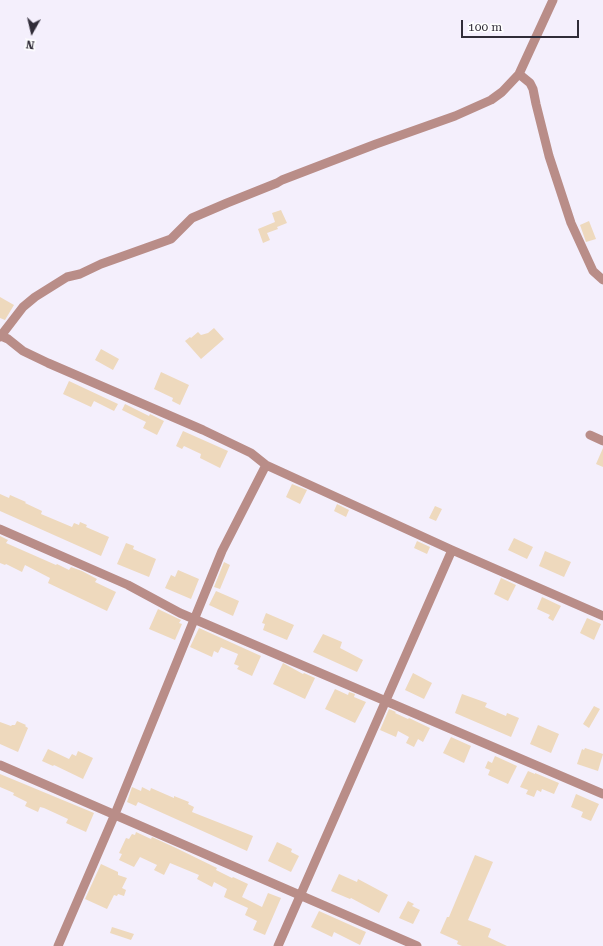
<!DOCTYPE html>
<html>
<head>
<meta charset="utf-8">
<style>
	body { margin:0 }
	#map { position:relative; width:603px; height:946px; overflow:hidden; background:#f4effc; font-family:"Roboto Serif",serif }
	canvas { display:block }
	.north { position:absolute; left:12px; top:12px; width:40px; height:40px; -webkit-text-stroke:3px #fff; paint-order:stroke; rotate:188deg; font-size:11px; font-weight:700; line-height:16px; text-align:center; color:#302c38 }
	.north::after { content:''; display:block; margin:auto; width:14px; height:18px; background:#302c38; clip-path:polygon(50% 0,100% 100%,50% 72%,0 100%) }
	.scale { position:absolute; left:461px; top:20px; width:118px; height:18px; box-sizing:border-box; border:2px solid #302c38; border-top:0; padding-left:5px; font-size:12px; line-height:14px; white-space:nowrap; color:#302c38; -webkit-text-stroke:3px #fff; paint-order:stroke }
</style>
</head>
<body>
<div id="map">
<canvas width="603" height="946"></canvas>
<div class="north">N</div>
<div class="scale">100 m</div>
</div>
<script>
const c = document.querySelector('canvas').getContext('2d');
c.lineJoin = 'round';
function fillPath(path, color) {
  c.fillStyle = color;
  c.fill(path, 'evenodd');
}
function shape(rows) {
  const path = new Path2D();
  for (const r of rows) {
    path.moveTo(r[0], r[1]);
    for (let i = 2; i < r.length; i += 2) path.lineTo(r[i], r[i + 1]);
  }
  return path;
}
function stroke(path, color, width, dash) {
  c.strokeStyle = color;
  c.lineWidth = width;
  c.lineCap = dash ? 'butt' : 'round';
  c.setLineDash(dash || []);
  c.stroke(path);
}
const building = shape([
	[281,210,287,223,277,227,278,229,267,233,270,240,263,243,258,229,275,222,272,213],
	[589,221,596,239,586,242,580,225],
	[0,297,14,305,5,320,0,318],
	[214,328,224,339,201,359,185,341,190,337,191,338,198,332,201,335,208,333],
	[101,349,119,359,113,370,95,360],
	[161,372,189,385,180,405,172,401,173,398,154,389],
	[69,381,118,404,114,411,94,401,91,407,63,394],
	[125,404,149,416,150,414,164,421,157,435,143,428,146,422,122,410],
	[183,431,228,451,220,468,200,458,201,454,184,446,182,449,176,446],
	[603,448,603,467,596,464],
	[292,484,307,490,300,504,286,497],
	[0,494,9,498,10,495,26,502,25,503,42,511,41,514,72,527,74,523,79,525,80,522,87,525,86,527,109,537,101,556,0,511],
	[337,504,349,510,346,517,334,511],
	[435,506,442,509,436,521,429,518],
	[0,536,8,540,6,543,56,565,57,564,69,570,71,567,82,571,97,579,95,582,116,592,107,611,48,583,50,578,25,565,22,572,6,564,5,565,0,563],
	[514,538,533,547,527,559,508,550],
	[417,541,430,547,427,554,414,548],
	[126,543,134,546,133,549,156,559,149,577,117,564],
	[545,551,571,562,564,577,539,566],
	[224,562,230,565,220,589,214,587],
	[178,570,199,579,191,599,165,588,171,575,175,577],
	[501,578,516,585,508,601,494,594],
	[216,591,239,601,233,616,209,605],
	[542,597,561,606,553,621,548,618,550,615,537,609],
	[158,609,181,620,179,623,182,624,175,640,149,629],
	[266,613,294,625,287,640,263,630,265,624,262,623],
	[587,618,601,624,594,640,580,633],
	[199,628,261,656,252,676,237,669,239,666,234,664,238,654,221,647,218,653,214,651,212,657,190,647],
	[323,634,342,642,340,648,363,660,357,672,313,652],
	[283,663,303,674,304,673,315,678,305,699,273,684],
	[413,673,432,683,424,699,405,690],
	[335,689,348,695,349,692,355,694,354,697,366,702,355,723,325,709],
	[462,694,487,703,485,707,506,716,507,713,519,718,511,737,455,713],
	[594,706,600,709,589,728,583,724],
	[389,709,396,712,395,713,408,719,409,718,430,728,423,742,418,739,414,747,406,743,409,737,398,731,396,737,380,730],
	[17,721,26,725,25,726,28,728,18,752,0,744,0,722,11,726,12,725,15,725],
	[538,725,559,734,551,753,530,744],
	[451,737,471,746,464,763,443,753],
	[585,748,603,754,598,771,577,764,582,749,584,750],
	[48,749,69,759,72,754,76,756,78,751,93,758,83,779,54,765,53,766,42,761],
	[495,756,517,766,508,784,488,775,490,770,485,768,488,761,492,763],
	[528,771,535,774,535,773,559,783,554,794,542,789,541,792,537,790,534,797,526,794,528,790,520,787],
	[0,774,94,813,86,832,66,823,68,819,44,808,40,807,38,812,25,806,27,802,13,795,14,793,0,787],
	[132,787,141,791,142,787,150,791,151,788,174,798,174,796,189,802,188,804,194,807,192,812,253,836,247,851,138,802,136,806,127,802],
	[576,794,599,804,591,821,581,817,583,812,571,807],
	[136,832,151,839,152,837,176,848,217,868,216,870,232,878,233,877,248,884,242,897,262,907,268,893,281,898,265,935,253,930,257,921,245,915,248,908,224,897,227,889,214,882,212,887,197,879,199,875,170,863,164,875,154,870,157,865,140,857,134,867,119,860,122,854,119,853,126,838,129,839,132,834,135,835],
	[277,842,292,849,291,852,299,856,291,872,268,861],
	[475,855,493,862,468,920,491,929,488,937,507,946,462,946,457,944,458,941,440,933,447,917,449,917],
	[101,864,118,872,118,875,127,878,122,888,126,890,124,896,118,894,117,896,114,895,107,909,85,899],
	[339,874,357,882,358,879,388,895,379,913,351,898,350,899,331,891],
	[408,901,414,904,412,906,420,910,413,924,399,918],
	[319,911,366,932,360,945,334,932,332,937,311,927],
	[112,927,134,934,131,940,110,933]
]);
const minor = shape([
	[519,74,530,83,533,89,536,104,549,156,571,223,593,271,603,280],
	[1,336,8,339,23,351,48,363,203,430,251,453,266,465,452,550,603,616],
	[0,337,23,307,35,297,67,277,80,274,101,264,171,239,192,218,227,203,277,183,282,180,376,144,455,116,491,100,502,92,519,74,553,0],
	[590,435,603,441],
	[0,529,128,585,180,613,603,794],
	[0,765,417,946],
	[58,946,115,814,222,551,266,465],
	[278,946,452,550]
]);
fillPath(building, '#eed9bd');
stroke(minor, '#b98d88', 9);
</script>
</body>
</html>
